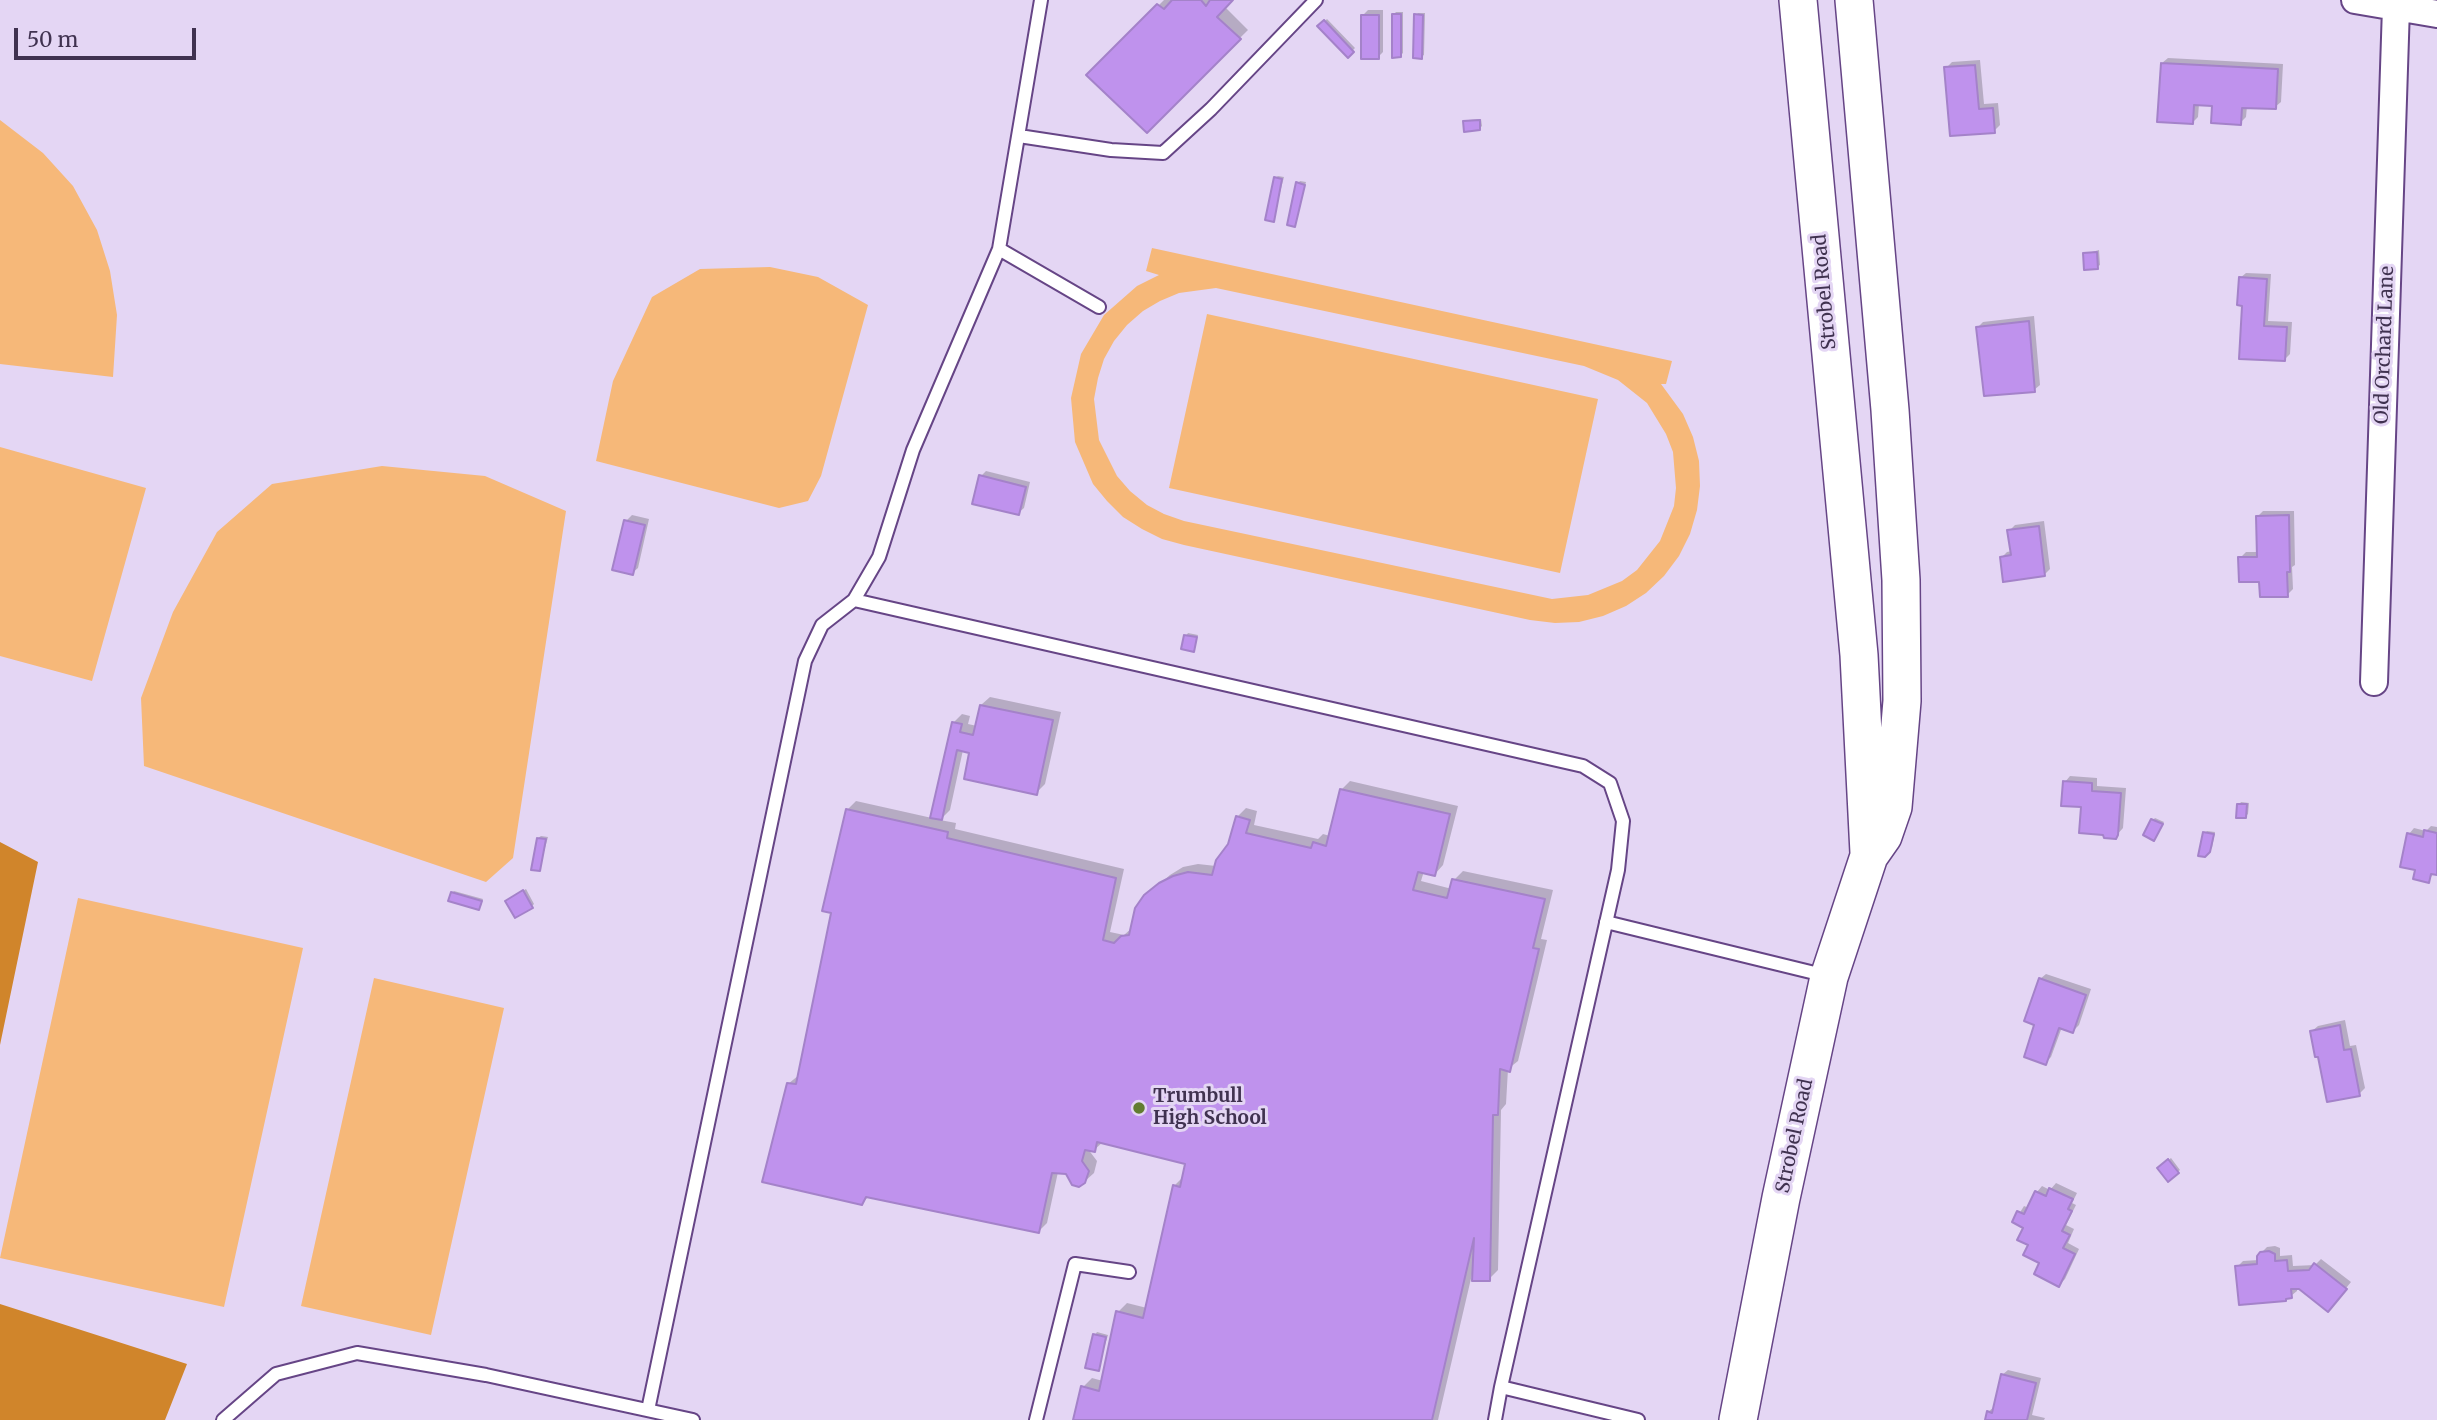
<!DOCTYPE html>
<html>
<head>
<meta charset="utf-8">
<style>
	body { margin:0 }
	#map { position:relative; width:2437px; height:1420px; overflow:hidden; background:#e4d6f4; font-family:Merriweather,serif }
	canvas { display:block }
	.scale { position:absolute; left:14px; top:28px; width:182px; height:32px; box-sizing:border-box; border:4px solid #403250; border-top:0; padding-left:9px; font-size:21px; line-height:24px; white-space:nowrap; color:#403250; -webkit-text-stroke:5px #e4d6f4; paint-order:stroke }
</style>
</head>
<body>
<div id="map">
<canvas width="2437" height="1420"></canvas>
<div class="scale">50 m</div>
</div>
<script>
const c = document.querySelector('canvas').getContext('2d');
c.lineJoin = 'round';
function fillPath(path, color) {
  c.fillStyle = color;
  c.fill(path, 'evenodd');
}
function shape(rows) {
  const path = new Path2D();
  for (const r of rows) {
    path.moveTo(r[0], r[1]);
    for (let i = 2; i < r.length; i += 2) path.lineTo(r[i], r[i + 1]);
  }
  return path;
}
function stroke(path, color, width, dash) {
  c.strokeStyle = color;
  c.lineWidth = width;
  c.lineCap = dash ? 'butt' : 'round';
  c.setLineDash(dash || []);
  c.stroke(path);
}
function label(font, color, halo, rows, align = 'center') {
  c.font = font + ' Merriweather,serif';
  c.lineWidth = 6;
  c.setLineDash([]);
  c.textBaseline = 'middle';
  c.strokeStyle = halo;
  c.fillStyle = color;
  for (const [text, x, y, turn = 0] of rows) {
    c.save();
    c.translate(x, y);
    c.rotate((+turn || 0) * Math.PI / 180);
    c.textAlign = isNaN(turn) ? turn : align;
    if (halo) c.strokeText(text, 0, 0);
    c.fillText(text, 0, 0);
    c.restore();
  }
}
const green = shape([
	[0,120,43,153,73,186,97,230,110,271,117,315,113,377,0,364],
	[1152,248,1672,361,1666,384,1661,384,1683,414,1693,437,1699,461,1700,486,1697,510,1690,534,1679,556,1664,576,1646,593,1626,606,1603,616,1579,622,1555,623,1530,620,1184,545,1162,539,1142,529,1123,517,1107,501,1093,484,1075,442,1071,398,1081,354,1104,315,1137,286,1159,275,1146,271],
	[1216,288,1584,366,1618,380,1647,403,1666,434,1673,452,1676,488,1674,506,1660,541,1637,570,1622,581,1588,595,1552,599,1184,521,1164,514,1147,505,1130,491,1117,476,1099,440,1094,399,1098,378,1104,359,1114,341,1127,325,1143,311,1160,301,1179,293],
	[770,267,818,277,868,305,821,476,808,501,779,508,596,461,613,381,652,297,700,269],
	[1207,314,1598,399,1560,573,1169,488],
	[0,447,146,488,92,681,0,656],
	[382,466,485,476,566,511,513,858,486,882,144,766,141,698,173,612,217,532,272,484],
	[78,898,303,948,224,1307,0,1258],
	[374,978,504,1008,431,1335,301,1306]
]);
const forest = shape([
	[0,842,38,862,0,1045],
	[0,1304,187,1364,165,1420,0,1420]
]);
const shadow = shape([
	[1164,0,1232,0,1225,7,1248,30,1147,130,1089,75],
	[1368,10,1383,10,1383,52,1378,57,1362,16],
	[1396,12,1403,12,1403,53,1400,56,1394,14],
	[1418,13,1425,13,1424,55,1421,57,1416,15],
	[1327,19,1355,48,1348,55,1320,26],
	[2168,58,2283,64,2281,102,2275,107,2247,106,2246,117,2240,123,2214,105,2199,104,2198,117,2192,123,2162,63],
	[1980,60,1984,104,1998,103,2000,125,1994,131,1946,68,1952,62],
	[1481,119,1482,126,1480,128,1465,122,1468,120],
	[1278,176,1284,177,1273,220,1275,178],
	[1300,181,1306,182,1295,225,1298,183],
	[2099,250,2100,265,2097,267,2085,254],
	[2246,273,2271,274,2268,321,2292,322,2290,354,2284,360,2244,304,2240,278],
	[2034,316,2040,385,2034,390,1978,327,1983,322],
	[986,471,1030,482,1024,508,1018,513,981,476],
	[2263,511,2294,511,2295,565,2292,567,2293,589,2287,595,2240,558,2246,552,2258,552,2257,517],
	[632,515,649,519,638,568,632,573,626,521],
	[2044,521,2050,569,2044,575,2002,557,2007,552,2012,551,2009,531,2015,525],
	[1188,633,1198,635,1193,650,1186,636],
	[990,697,1061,712,1045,784,1036,793,972,752,963,750,950,810,940,820,956,823,955,829,1124,869,1110,932,1124,935,1132,928,1145,896,1170,875,1183,867,1198,864,1216,866,1230,845,1237,817,1246,808,1257,811,1254,825,1318,839,1323,834,1330,836,1341,790,1350,781,1458,806,1443,865,1435,874,1424,871,1421,881,1452,889,1454,880,1463,871,1553,890,1541,939,1547,940,1518,1061,1508,1069,1506,1104,1501,1110,1498,1270,1489,1279,1473,1270,1438,1420,1075,1420,1083,1387,1092,1378,1103,1381,1118,1312,1127,1303,1147,1308,1175,1185,1183,1177,1188,1162,1103,1142,1094,1150,1088,1149,1097,1161,1094,1173,1084,1182,1067,1172,1058,1172,1047,1223,1039,1231,869,1196,862,1203,788,1084,799,1075,833,912,847,810,856,801,932,818,953,723,962,714,970,716,968,724,977,726,981,705],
	[2070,776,2097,778,2097,786,2126,788,2123,828,2115,837,2083,805,2065,782],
	[2241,802,2249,803,2248,814,2246,816,2239,805],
	[2155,818,2164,822,2154,839,2153,820],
	[2431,826,2437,827,2437,873,2434,873,2428,881,2417,869,2409,834,2414,828,2426,831],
	[2207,831,2215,832,2212,848,2204,855,2205,833],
	[541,836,548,837,539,870,538,838],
	[526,889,534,904,532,906,509,899],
	[454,891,483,899,481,906,479,908,452,893],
	[2046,974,2091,989,2079,1025,2073,1031,2062,1027,2051,1057,2045,1063,2037,1024,2040,979],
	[2345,1020,2350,1046,2356,1045,2365,1088,2359,1094,2312,1031,2318,1026],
	[2171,1158,2180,1170,2168,1179,2159,1168],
	[2056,1183,2077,1193,2072,1203,2076,1205,2066,1225,2074,1229,2068,1243,2079,1249,2065,1279,2059,1285,2030,1244,2026,1227,2014,1222,2024,1206,2029,1208,2037,1192,2042,1186,2050,1190],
	[2275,1246,2280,1248,2280,1256,2292,1255,2293,1266,2315,1265,2321,1259,2351,1282,2333,1304,2297,1287,2297,1291,2286,1300,2237,1267,2243,1261,2259,1260,2261,1253,2267,1247],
	[1097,1332,1108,1335,1098,1369,1095,1335],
	[2008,1370,2041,1378,2032,1415,2045,1418,2044,1420,1986,1420,1988,1412,1994,1407,2002,1375]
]);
const building = shape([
	[1172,0,1201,0,1206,6,1210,0,1233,0,1217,17,1241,39,1147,133,1086,75,1157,4,1164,9,1172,0],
	[1392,14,1401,14,1401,57,1392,58,1392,14],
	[1414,14,1423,15,1422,59,1413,58,1414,14],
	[1361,15,1379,15,1379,59,1361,59,1361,15],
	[1324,20,1354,52,1348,58,1317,26,1324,20],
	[2161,63,2278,69,2276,109,2242,108,2241,125,2211,123,2212,106,2194,105,2193,124,2157,122,2161,63],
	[1975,65,1979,109,1993,108,1995,133,1950,136,1944,67,1975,65],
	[1480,120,1480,130,1464,132,1463,121,1480,120],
	[1274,177,1282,179,1274,222,1265,220,1274,177],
	[1296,182,1305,185,1295,227,1287,225,1296,182],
	[2097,252,2098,269,2084,270,2083,253,2097,252],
	[2239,277,2267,279,2264,326,2287,327,2285,361,2239,359,2242,306,2237,305,2239,277],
	[2029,321,2035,392,1984,396,1976,327,2029,321],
	[979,475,1026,487,1019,515,972,504,979,475],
	[2289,515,2290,572,2287,572,2288,597,2260,597,2259,582,2239,582,2238,557,2257,557,2256,516,2289,515],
	[624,520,645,525,633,575,612,570,624,520],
	[2039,526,2045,576,2003,582,2000,557,2011,555,2007,530,2039,526],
	[1184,635,1197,637,1194,652,1181,649,1184,635],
	[980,705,1053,720,1037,795,964,779,969,753,957,750,942,820,930,818,952,722,962,724,960,732,973,735,980,705],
	[2063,781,2092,783,2092,791,2121,793,2118,835,2116,839,2104,838,2103,835,2079,833,2081,807,2061,806,2063,781],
	[1340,789,1450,814,1435,876,1418,872,1413,890,1447,898,1452,879,1545,899,1533,948,1539,949,1510,1072,1500,1069,1498,1115,1493,1115,1490,1281,1472,1281,1474,1238,1432,1420,1073,1420,1081,1386,1099,1391,1116,1311,1143,1318,1173,1185,1180,1187,1185,1164,1097,1142,1095,1152,1085,1150,1082,1161,1089,1171,1085,1183,1079,1187,1072,1185,1066,1174,1052,1173,1039,1233,866,1197,862,1205,762,1182,787,1083,796,1084,831,913,822,911,846,809,948,832,947,838,1116,878,1103,940,1114,943,1121,936,1129,935,1135,908,1144,895,1159,883,1173,876,1188,872,1212,875,1216,860,1228,844,1236,816,1250,820,1246,833,1311,848,1313,842,1326,846,1340,789],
	[2237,804,2247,804,2246,818,2236,818,2237,804],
	[2151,819,2163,824,2154,841,2143,835,2151,819],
	[2424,830,2437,833,2437,875,2431,874,2429,883,2413,879,2415,870,2400,867,2407,833,2423,837,2424,830],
	[2203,832,2214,834,2210,852,2205,857,2198,856,2203,832],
	[537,838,546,839,540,871,531,870,537,838],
	[523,890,533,908,515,918,505,901,523,890],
	[451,892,482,901,479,910,448,901,451,892],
	[2039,978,2086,995,2073,1033,2059,1028,2046,1065,2024,1057,2034,1025,2024,1021,2039,978],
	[2340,1025,2344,1050,2351,1049,2360,1096,2327,1102,2318,1057,2315,1057,2310,1031,2340,1025],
	[2168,1159,2179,1173,2168,1182,2157,1168,2168,1159],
	[2049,1188,2073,1199,2068,1209,2072,1211,2062,1231,2070,1235,2063,1248,2075,1254,2059,1287,2034,1274,2039,1263,2023,1255,2028,1245,2017,1240,2023,1228,2012,1222,2017,1211,2024,1214,2035,1191,2046,1196,2049,1188],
	[2269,1251,2275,1254,2275,1261,2287,1260,2288,1271,2309,1270,2314,1263,2347,1289,2328,1312,2299,1289,2291,1289,2292,1298,2286,1299,2286,1301,2239,1305,2235,1266,2257,1264,2257,1256,2260,1252,2269,1251],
	[1093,1334,1106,1337,1099,1371,1085,1368,1093,1334],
	[2001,1374,2036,1383,2027,1420,1985,1420,1987,1411,1992,1413,2001,1374]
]);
const lane = shape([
	[1019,136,1111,150,1163,153,1211,109,1316,0],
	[999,249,1099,307],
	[854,600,1583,766,1610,783,1623,821,1618,870,1501,1387],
	[1606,922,1827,976],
	[648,1410,805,661,822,625,854,600,879,557,913,450,999,249,1041,0],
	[223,1420,276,1374,357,1353,486,1375,693,1420],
	[1036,1420,1075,1264,1129,1272],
	[1495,1420,1501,1387,1638,1420]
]);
const street = shape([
	[2355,0,2437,14],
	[2374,682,2396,7]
]);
const secondary = shape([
	[1798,0,1859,655,1869,853],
	[1738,1420,1781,1198,1829,977,1869,856,1883,836,1893,807,1902,701,1901,580,1890,410,1854,0]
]);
const markers = [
	[1139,1108,7,"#627c30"]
];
const streetNames = [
	["Strobel Road",1825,292,-95],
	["Old Orchard Lane",2385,345,-88],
	["Strobel Road",1795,1136,-78]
];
const poiNames = [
	["Trumbull",1153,1097],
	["High School",1153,1119]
];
fillPath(green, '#f6b879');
fillPath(forest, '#d0852b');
fillPath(shadow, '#0003');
fillPath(building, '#bf92ed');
stroke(building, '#a482c9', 2);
stroke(lane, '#664586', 16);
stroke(street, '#664586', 30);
stroke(secondary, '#664586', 40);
stroke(lane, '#fff', 12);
stroke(street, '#fff', 26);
stroke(secondary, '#fff', 37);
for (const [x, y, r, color] of markers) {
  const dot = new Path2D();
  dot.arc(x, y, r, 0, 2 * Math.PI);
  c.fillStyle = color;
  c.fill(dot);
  stroke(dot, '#e4d6f4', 2.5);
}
label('19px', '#403250', '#e4d6f4', streetNames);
label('bold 19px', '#403250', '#e4d6f4', poiNames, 'left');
</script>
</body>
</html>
